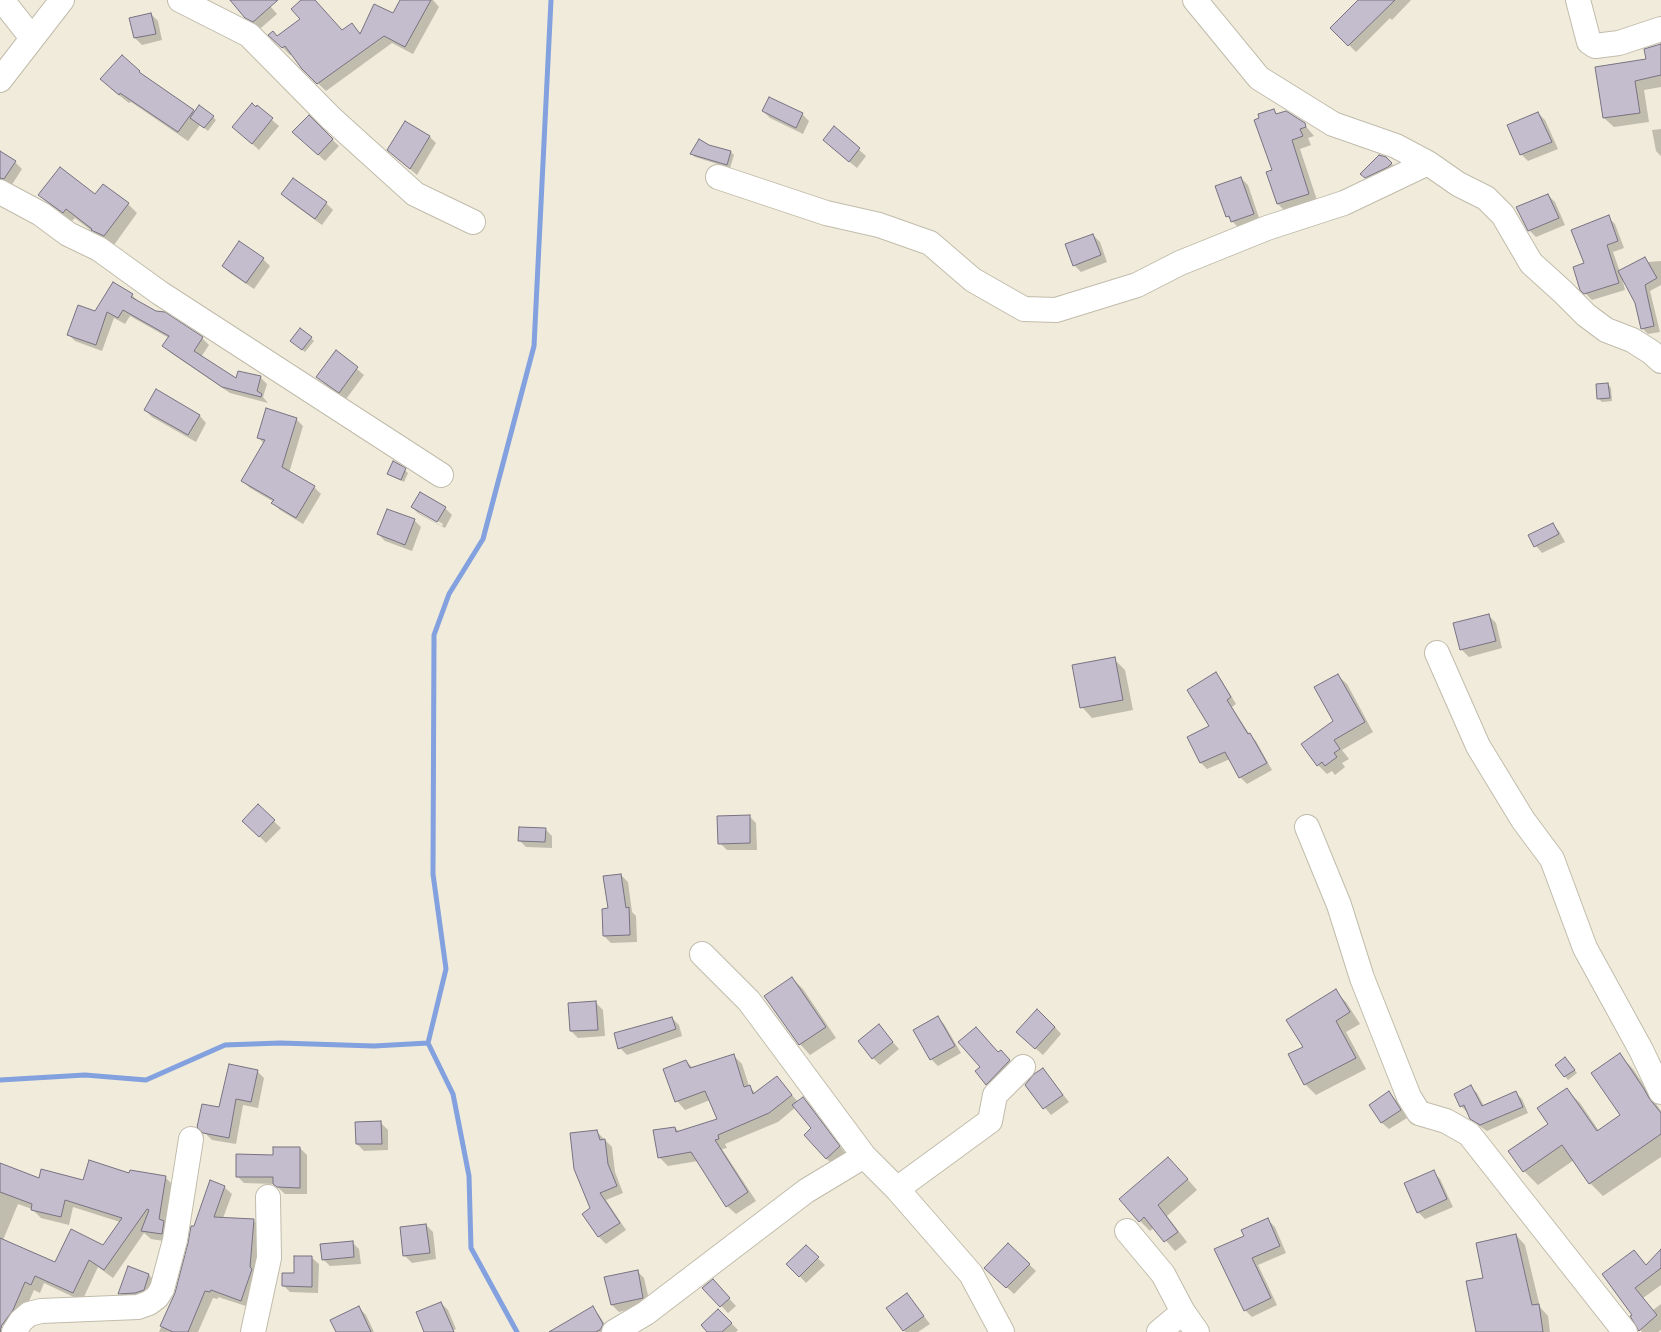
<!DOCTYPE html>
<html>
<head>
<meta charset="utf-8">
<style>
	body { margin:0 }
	canvas { display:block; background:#f0ebda }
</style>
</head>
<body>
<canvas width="1661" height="1332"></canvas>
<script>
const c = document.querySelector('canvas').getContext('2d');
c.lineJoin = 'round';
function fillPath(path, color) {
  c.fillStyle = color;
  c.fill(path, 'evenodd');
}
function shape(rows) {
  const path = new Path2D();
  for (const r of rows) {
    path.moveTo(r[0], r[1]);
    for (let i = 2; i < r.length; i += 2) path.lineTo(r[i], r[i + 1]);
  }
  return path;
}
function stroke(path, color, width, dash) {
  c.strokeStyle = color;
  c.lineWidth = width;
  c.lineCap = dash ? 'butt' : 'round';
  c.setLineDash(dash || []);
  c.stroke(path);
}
const shadow = shape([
	[239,0,265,0,277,14,261,28,253,24,246,17],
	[303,0,314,0,342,31,352,24,361,34,393,14,401,0,433,0,439,7,413,54,392,43,326,91,302,68,292,54,290,55,270,35,277,38,301,19],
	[1362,0,1411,0,1392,20,1390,18,1356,52,1332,28],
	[151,14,158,21,162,40,142,45,135,38,131,19],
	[1661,45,1661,87,1644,90,1649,122,1614,127,1604,118],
	[139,72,147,79,195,113,213,117,216,120,208,131,200,125,188,141,131,102,129,103,111,89],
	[257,107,279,126,259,150,233,127],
	[763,111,802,114,809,121,803,134,770,118],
	[1274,111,1278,115,1304,124,1314,136,1308,138,1311,145,1300,149,1318,203,1287,213,1278,204,1268,173,1273,171],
	[1538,113,1545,120,1558,149,1528,161,1521,154],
	[309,117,339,146,325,161,301,139],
	[834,128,866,156,857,168,831,147],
	[1661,129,1661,156,1656,151,1652,130],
	[429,136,436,143,417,175,396,157],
	[709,146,731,152,734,155,730,168,695,157,692,154],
	[0,153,15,162,22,169,11,186,0,188],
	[1386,158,1398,170,1373,184,1362,174],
	[1241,178,1248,185,1260,221,1239,228,1227,216],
	[103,186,128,204,137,213,114,245,102,239,75,218,72,221,49,204,40,195,95,196],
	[282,194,326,203,333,210,322,225,289,201],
	[1548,195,1555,202,1565,225,1536,237,1529,230],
	[1608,217,1615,224,1624,248,1613,252,1620,272,1645,259,1648,262,1661,261,1661,285,1650,291,1660,332,1648,334,1642,328,1636,303,1623,277,1622,278,1625,290,1592,300,1581,289,1585,264],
	[1093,235,1100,242,1107,262,1081,272,1074,265],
	[263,259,270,266,254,289,230,273,223,266],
	[132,295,139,302,202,338,209,345,201,357,237,380,260,377,267,384,263,397,268,403,230,393,171,353,164,346,169,338,130,316,125,324,114,318,102,351,75,341,68,334,96,312],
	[311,338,314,341,305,352,295,344],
	[337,352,364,375,346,399,325,384,318,377],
	[1608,384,1611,388,1612,401,1602,402,1599,399],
	[145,410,200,416,206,423,196,442,152,417],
	[296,419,303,426,289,473,314,487,321,494,303,524,280,510,273,503,274,502,250,488,243,481,264,444,258,437],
	[405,470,408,473,404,482,388,474],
	[412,507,445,508,452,515,445,528,419,514],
	[419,511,443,524,442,526,419,513],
	[414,520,421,527,412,551,385,541,378,534],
	[1552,524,1559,531,1565,542,1542,553,1536,546],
	[1489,616,1496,623,1502,648,1469,657,1462,650],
	[1114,659,1125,670,1133,710,1092,718,1082,707],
	[1216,674,1222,681,1236,704,1232,707,1250,735,1256,741,1272,770,1247,784,1240,777,1230,759,1207,769,1201,763,1211,727],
	[1337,675,1347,684,1373,732,1342,750,1349,759,1342,763,1345,767,1335,775,1332,771,1327,774,1318,765,1335,722],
	[258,806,281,828,266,843,244,821],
	[749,816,756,823,757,850,727,850,720,843],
	[545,829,552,836,552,848,526,847,519,840],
	[621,875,628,882,632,912,636,916,637,942,611,943,604,936,610,910],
	[792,978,803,989,836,1038,810,1055,800,1044],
	[1335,991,1346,1002,1360,1024,1346,1032,1366,1069,1316,1095,1305,1084,1305,1047],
	[596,1003,603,1010,605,1036,578,1038,571,1031],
	[937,1017,944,1024,961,1053,938,1066,931,1059],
	[672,1018,679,1025,682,1036,627,1055,620,1048],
	[879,1026,899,1049,880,1065,873,1058],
	[1055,1027,1061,1034,1043,1055,1025,1039],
	[999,1054,1008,1058,1016,1068,994,1091,987,1084,982,1067],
	[733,1055,742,1064,749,1086,756,1094,777,1077,798,1102,803,1098,810,1105,846,1154,833,1165,826,1158,813,1128,796,1107,778,1122,725,1144,727,1148,722,1149,756,1201,736,1214,727,1206,698,1161,668,1166,659,1157,675,1128,680,1132,719,1120,710,1100,685,1110,677,1101,686,1061,693,1068],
	[1620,1055,1633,1069,1661,1111,1661,1157,1603,1196,1590,1183,1574,1160,1538,1185,1524,1171,1566,1089,1580,1103,1599,1131,1622,1116],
	[1568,1061,1577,1073,1568,1080,1556,1065],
	[1043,1069,1069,1102,1051,1115,1026,1085],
	[257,1071,264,1078,258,1108,243,1105,236,1144,212,1140,199,1127,220,1108],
	[1471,1087,1477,1093,1484,1106,1516,1093,1522,1099,1528,1113,1487,1131,1478,1125,1471,1118,1468,1111,1467,1112,1461,1106],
	[1389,1093,1396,1100,1407,1118,1389,1129,1382,1123,1371,1105],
	[381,1123,388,1130,388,1150,364,1151,357,1144],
	[596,1131,612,1147,615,1172,623,1193,606,1200,626,1230,606,1244,599,1237,584,1214,592,1209],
	[300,1148,307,1155,307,1194,285,1194,274,1184,244,1183,237,1176,274,1156],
	[0,1165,40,1180,84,1181,130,1174,165,1177,174,1186,170,1242,151,1239,144,1233,113,1278,98,1267,82,1301,44,1283,40,1293,34,1290,21,1319,13,1329,0,1324,0,1281,104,1246,120,1222,73,1207,69,1225,41,1218,32,1209,18,1204,1,1245,0,1244],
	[1178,1168,1197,1190,1167,1216,1187,1242,1175,1251,1154,1227,1150,1231,1140,1221],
	[1433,1172,1440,1179,1453,1207,1425,1219,1418,1212],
	[224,1187,232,1194,223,1218,253,1220,261,1228,257,1274,249,1307,218,1297,218,1299,213,1298,198,1332,159,1332,176,1293,194,1228],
	[1268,1220,1275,1227,1286,1253,1258,1265,1277,1305,1252,1317,1245,1310,1246,1237],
	[426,1225,433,1232,436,1259,412,1263,405,1256],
	[1516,1235,1525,1245,1540,1307,1548,1316,1550,1332,1477,1332,1485,1279],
	[352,1242,359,1249,361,1264,330,1266,323,1259],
	[1008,1244,1036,1271,1014,1294,986,1268],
	[806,1247,825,1265,806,1283,788,1264],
	[1661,1251,1661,1285,1643,1298,1653,1310,1661,1304,1661,1330,1658,1332,1642,1332,1632,1317,1634,1315,1634,1252,1647,1266],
	[312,1258,319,1264,318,1293,290,1292,283,1285],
	[637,1271,644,1278,650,1304,619,1312,612,1305],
	[149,1275,156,1282,150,1297,127,1301,120,1294],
	[713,1281,736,1306,728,1313,704,1288],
	[907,1294,930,1324,918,1332,905,1332,904,1330],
	[441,1303,448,1310,456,1329,449,1332,425,1332],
	[359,1308,366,1315,374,1332,337,1332],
	[592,1308,599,1315,610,1332,556,1332],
	[718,1310,738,1330,736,1332,709,1332]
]);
const stream = shape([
	[0,1080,85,1075,146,1080,225,1045,280,1043,374,1046,428,1043],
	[517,1332,471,1248,469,1176,453,1094,428,1043,446,969,433,874,434,635,449,594,483,539,534,346,551,0]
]);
const building = shape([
	[230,0,278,0,253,22,245,18,230,0],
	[301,0,315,0,342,30,352,23,360,34,374,4,393,13,400,0,431,0,405,47,384,36,317,84,302,69,285,46,282,48,268,35,273,31,277,36,300,19,291,9,301,0],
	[1358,0,1395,0,1348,46,1330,28,1358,0],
	[151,13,156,34,134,38,129,18,151,13],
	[1661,44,1661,75,1635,81,1640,113,1603,118,1595,67,1646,59,1644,49,1661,44],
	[122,55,140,71,139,72,194,110,178,132,120,93,119,95,100,79,122,55],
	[769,97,803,113,796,128,762,111,769,97],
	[252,103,256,107,257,105,273,118,252,144,232,127,252,103],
	[199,105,214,116,204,128,190,118,199,105],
	[1274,109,1276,114,1286,111,1305,123,1306,127,1300,129,1303,136,1292,140,1309,194,1277,204,1266,172,1272,170,1254,120,1259,118,1258,114,1274,109],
	[1538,112,1552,142,1520,155,1507,125,1538,112],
	[309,115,333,139,318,155,292,132,309,115],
	[405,121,430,136,410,169,387,150,405,121],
	[834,126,860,148,849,162,823,140,834,126],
	[699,139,709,145,731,151,727,165,690,154,699,139],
	[0,151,16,161,4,179,0,178,0,151],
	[1379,155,1386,157,1392,163,1388,167,1365,178,1360,174,1379,155],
	[60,167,95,194,103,184,129,203,104,236,91,230,92,229,66,209,63,213,38,195,60,167],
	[1241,177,1254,214,1231,222,1229,216,1226,217,1215,186,1241,177],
	[293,178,327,202,315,219,281,194,293,178],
	[1548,194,1559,218,1528,231,1516,207,1548,194],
	[1609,215,1618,241,1607,245,1619,283,1584,294,1580,290,1573,267,1584,263,1571,230,1609,215],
	[1093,234,1101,255,1073,266,1065,244,1093,234],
	[239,241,264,258,246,283,222,266,239,241],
	[1645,257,1657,278,1645,285,1654,326,1641,329,1635,303,1618,271,1645,257],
	[113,282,133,294,131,297,156,311,165,312,203,337,194,351,236,378,238,371,261,376,257,391,262,394,261,397,222,387,162,346,169,336,123,310,118,318,107,312,96,345,67,335,78,305,95,311,113,282],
	[300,328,312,337,302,350,290,341,300,328],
	[336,350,358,367,339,393,316,377,336,350],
	[1608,383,1610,398,1597,399,1596,384,1608,383],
	[156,389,200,415,188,435,144,410,156,389],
	[266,408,297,418,282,467,315,486,296,518,271,503,274,500,241,481,265,440,257,438,266,408],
	[393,461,406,468,401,480,387,474,393,461],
	[420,492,446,507,437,522,411,507,420,492],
	[387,509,415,519,405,545,377,534,387,509],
	[1553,523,1559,534,1534,547,1528,535,1553,523],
	[1489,614,1496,641,1460,650,1453,623,1489,614],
	[1115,657,1123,700,1080,708,1072,665,1115,657],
	[1216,672,1231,697,1227,700,1248,734,1250,733,1267,763,1239,778,1225,752,1200,763,1187,737,1209,726,1187,690,1216,672],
	[1338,674,1365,722,1334,740,1340,749,1334,753,1337,757,1325,766,1322,762,1317,766,1301,744,1333,721,1314,687,1338,674],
	[258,804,275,820,259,837,242,821,258,804],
	[750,815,750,843,718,844,717,816,750,815],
	[519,827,546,828,545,842,518,841,519,827],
	[621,874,626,908,629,907,630,935,603,936,602,909,608,908,603,876,621,874],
	[792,977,826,1027,799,1045,764,996,792,977],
	[1336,989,1350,1012,1336,1021,1356,1058,1304,1085,1288,1054,1303,1047,1286,1020,1336,989],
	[596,1001,598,1030,570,1031,568,1003,596,1001],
	[1037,1009,1055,1027,1035,1049,1016,1032,1037,1009],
	[938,1016,955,1046,930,1060,913,1030,938,1016],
	[672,1017,676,1029,618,1049,614,1033,672,1017],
	[879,1024,893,1042,872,1059,858,1041,879,1024],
	[976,1027,998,1052,1001,1050,1010,1060,986,1085,975,1071,980,1067,958,1042,976,1027],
	[1620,1053,1644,1089,1649,1098,1661,1113,1661,1134,1589,1184,1562,1145,1523,1172,1508,1151,1548,1124,1537,1108,1567,1088,1597,1131,1620,1115,1591,1073,1620,1053],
	[734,1054,744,1087,750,1085,753,1094,777,1076,792,1095,769,1113,718,1135,719,1139,715,1140,748,1192,726,1207,691,1152,658,1158,653,1130,675,1127,676,1132,717,1119,705,1091,675,1102,663,1069,686,1060,690,1068,734,1054],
	[1565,1057,1575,1070,1564,1077,1555,1065,1565,1057],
	[229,1064,258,1070,251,1102,236,1099,229,1138,203,1133,197,1127,202,1104,219,1107,229,1064],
	[1043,1068,1063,1095,1043,1109,1025,1085,1034,1074,1043,1068],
	[1471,1085,1482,1106,1516,1091,1523,1107,1480,1125,1470,1119,1464,1105,1460,1107,1454,1094,1471,1085],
	[1389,1091,1401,1110,1381,1123,1369,1105,1389,1091],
	[803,1097,840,1146,826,1159,804,1135,811,1128,792,1105,803,1097],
	[381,1121,382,1144,356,1144,355,1122,381,1121],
	[597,1130,600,1140,605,1139,608,1164,617,1186,600,1193,620,1223,598,1237,582,1214,590,1208,574,1169,570,1133,597,1130],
	[273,1147,300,1147,300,1188,277,1187,273,1184,273,1177,236,1177,236,1154,273,1155,273,1147],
	[1168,1157,1188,1179,1158,1205,1178,1232,1164,1242,1144,1217,1139,1222,1119,1199,1168,1157],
	[89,1160,129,1173,130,1170,166,1176,159,1219,164,1221,162,1234,141,1231,149,1210,147,1209,104,1270,89,1260,73,1293,35,1276,31,1285,25,1282,13,1310,2,1325,0,1332,0,1238,55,1262,71,1229,103,1245,122,1218,65,1200,61,1217,31,1210,32,1204,0,1192,0,1163,39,1178,41,1169,83,1180,89,1160],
	[1434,1170,1447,1199,1417,1213,1404,1183,1434,1170],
	[210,1180,225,1186,214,1217,254,1219,250,1267,252,1269,241,1301,211,1290,210,1292,205,1291,188,1332,173,1332,160,1326,175,1293,188,1243,191,1226,194,1226,210,1180],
	[1268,1218,1280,1246,1252,1258,1271,1298,1244,1311,1214,1249,1244,1236,1241,1230,1268,1218],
	[426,1224,430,1253,403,1256,400,1227,426,1224],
	[1516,1234,1532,1305,1539,1304,1543,1332,1476,1332,1466,1281,1483,1278,1476,1243,1516,1234],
	[353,1241,354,1257,322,1260,320,1244,353,1241],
	[1008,1243,1030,1264,1006,1288,984,1268,1008,1243],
	[806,1245,819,1257,799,1277,786,1264,806,1245],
	[1661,1249,1661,1268,1635,1288,1657,1315,1639,1331,1630,1316,1632,1315,1602,1274,1634,1250,1646,1265,1661,1249],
	[294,1256,312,1256,312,1287,282,1286,282,1273,294,1273,294,1256],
	[128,1266,149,1274,144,1290,135,1293,118,1294,128,1266],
	[638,1270,643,1298,611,1305,604,1277,638,1270],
	[713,1279,730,1298,720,1307,702,1288,713,1279],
	[907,1293,924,1316,903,1331,886,1308,907,1293],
	[441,1302,454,1332,424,1332,416,1312,441,1302],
	[359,1306,371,1332,336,1332,330,1320,359,1306],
	[593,1306,603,1324,601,1329,596,1332,549,1332,593,1306],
	[718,1309,732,1323,722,1332,707,1332,701,1325,718,1309]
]);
const minor = shape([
	[2,0,32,38],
	[180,0,249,35,331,118,415,194,473,222],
	[1578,0,1589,42,1595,46,1619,43,1661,29],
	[0,80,62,0],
	[1428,163,1458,184,1486,198,1503,215,1531,263,1563,292,1586,315,1606,330,1632,340,1651,352,1661,361],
	[718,177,826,213,879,225,930,243,973,280,1024,309,1056,310,1137,285,1180,263,1267,228,1344,203,1428,163,1396,146,1333,124,1259,78,1195,0],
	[0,192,41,214,68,234,99,249,160,293,441,475],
	[1437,653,1478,746,1523,820,1552,859,1585,948,1641,1050,1661,1092],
	[1307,827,1339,905,1362,978,1409,1097,1419,1113,1446,1121,1469,1134,1625,1332],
	[702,954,749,1001,864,1156],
	[897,1189,990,1121,995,1095,1023,1067],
	[1127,1231,1163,1274,1183,1312,1197,1332],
	[14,1332,21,1321,29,1314,41,1311,138,1307,149,1303,157,1297,162,1289,175,1240,191,1139],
	[253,1332,269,1258,268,1197],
	[614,1332,646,1313,806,1191,864,1156,897,1189,971,1274,1002,1332],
	[1159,1332,1183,1312]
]);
fillPath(shadow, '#0003');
stroke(stream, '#83a0df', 5);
fillPath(building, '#c3bdcd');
stroke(building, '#787281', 1);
stroke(minor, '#c1bcab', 26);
stroke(minor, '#fff', 24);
</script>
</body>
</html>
